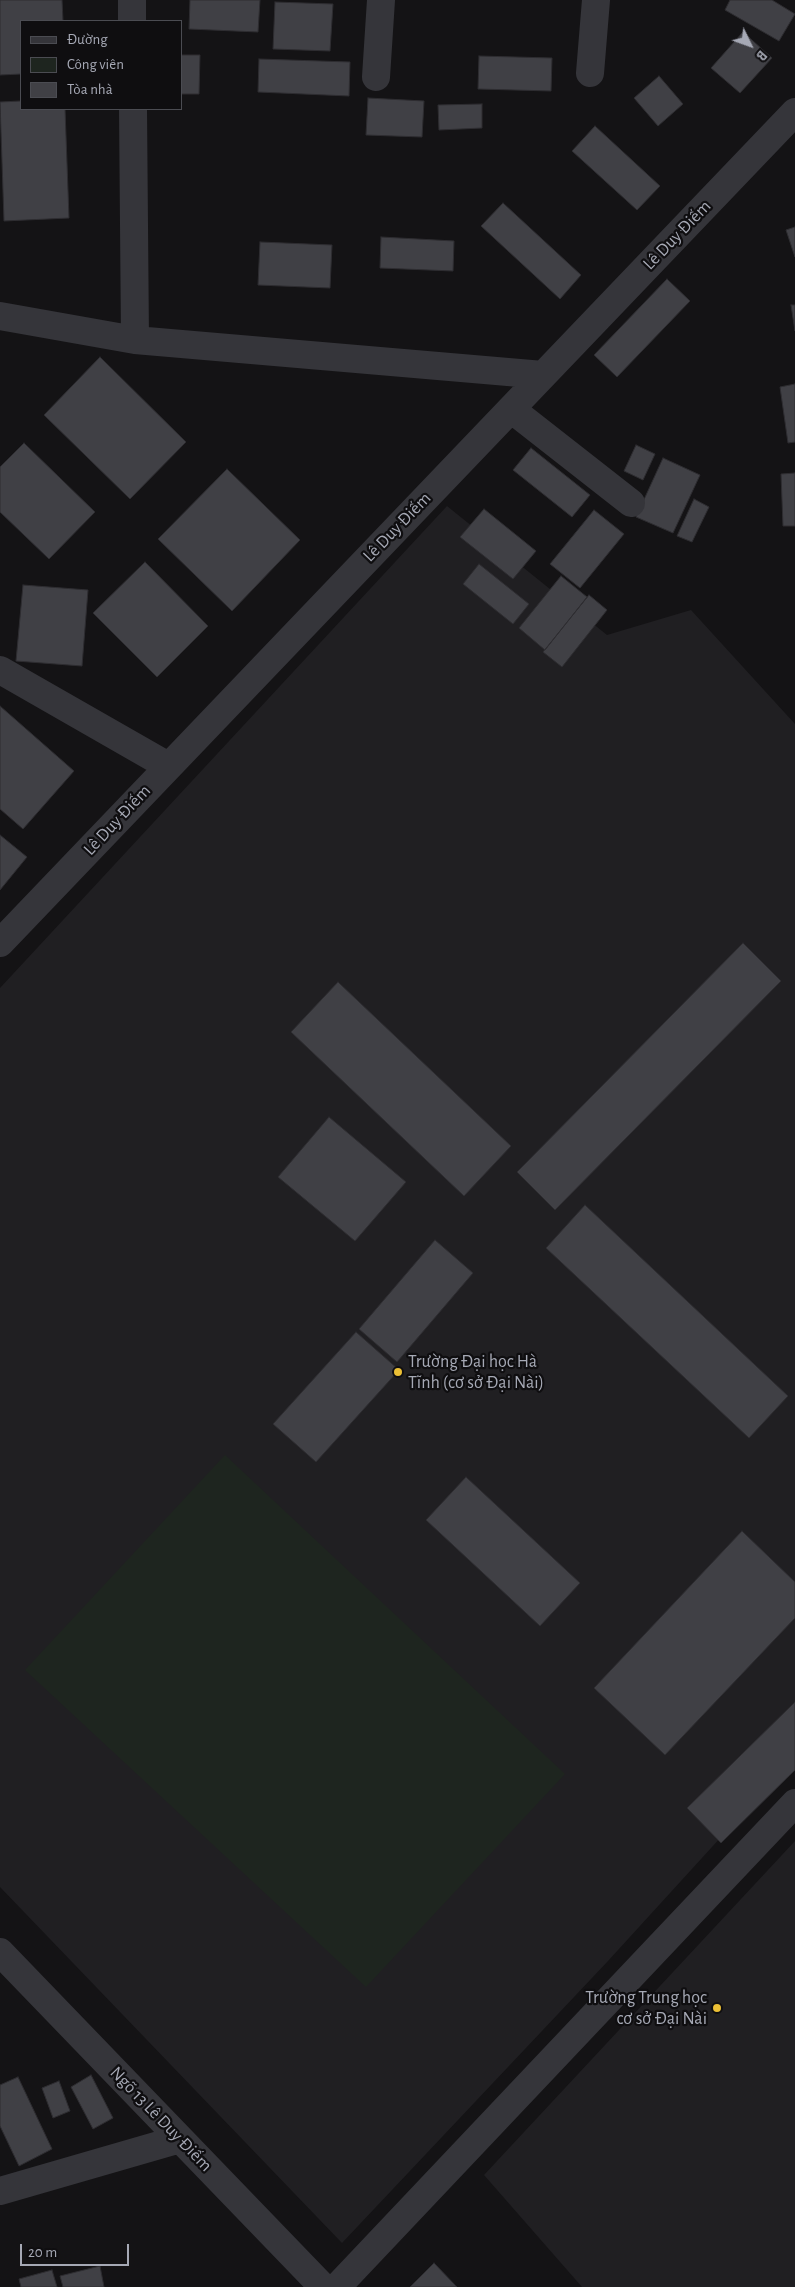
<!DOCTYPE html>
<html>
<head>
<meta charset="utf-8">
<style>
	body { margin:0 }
	#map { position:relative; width:795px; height:2287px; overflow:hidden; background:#141315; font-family:"Alegreya Sans",sans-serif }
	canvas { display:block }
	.legend { position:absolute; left:20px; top:20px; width:162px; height:90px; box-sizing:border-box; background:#0f0e10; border:1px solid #4b4c52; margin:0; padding:6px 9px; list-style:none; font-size:15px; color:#a6a9b5 }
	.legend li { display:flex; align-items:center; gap:10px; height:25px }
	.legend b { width:25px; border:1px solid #4b4c52 }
	.north { position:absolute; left:725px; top:20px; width:50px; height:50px; -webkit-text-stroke:4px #0f0e10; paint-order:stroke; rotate:132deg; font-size:14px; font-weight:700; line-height:20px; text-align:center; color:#a6a9b5 }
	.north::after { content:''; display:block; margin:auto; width:18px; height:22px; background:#a6a9b5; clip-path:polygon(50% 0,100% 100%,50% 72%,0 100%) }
	.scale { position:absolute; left:20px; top:2244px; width:109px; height:22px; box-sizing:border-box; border:2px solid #a6a9b5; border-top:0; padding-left:6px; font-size:15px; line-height:18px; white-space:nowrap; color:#a6a9b5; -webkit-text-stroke:4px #0f0e10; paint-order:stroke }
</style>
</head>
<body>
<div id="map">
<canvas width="795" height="2287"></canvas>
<ul class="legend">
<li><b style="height:6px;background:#35353a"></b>Đường</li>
<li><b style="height:14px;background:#1e251f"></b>Công viên</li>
<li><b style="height:14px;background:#404045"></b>Tòa nhà</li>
</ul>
<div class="north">B</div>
<div class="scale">20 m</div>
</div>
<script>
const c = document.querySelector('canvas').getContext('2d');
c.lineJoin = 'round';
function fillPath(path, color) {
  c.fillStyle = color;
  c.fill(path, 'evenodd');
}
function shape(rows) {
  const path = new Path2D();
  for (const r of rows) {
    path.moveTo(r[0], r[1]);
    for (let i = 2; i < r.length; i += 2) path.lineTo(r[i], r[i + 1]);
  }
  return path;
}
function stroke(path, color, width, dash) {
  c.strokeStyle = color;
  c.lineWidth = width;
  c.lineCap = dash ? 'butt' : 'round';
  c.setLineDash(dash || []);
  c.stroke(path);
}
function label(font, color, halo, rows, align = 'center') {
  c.font = font + ' "Alegreya Sans",sans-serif';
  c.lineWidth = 4.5;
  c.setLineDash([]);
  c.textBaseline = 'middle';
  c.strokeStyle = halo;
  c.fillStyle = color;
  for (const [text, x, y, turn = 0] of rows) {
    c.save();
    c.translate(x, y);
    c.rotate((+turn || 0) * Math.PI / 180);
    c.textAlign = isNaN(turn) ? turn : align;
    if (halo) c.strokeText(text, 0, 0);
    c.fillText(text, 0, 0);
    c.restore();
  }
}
const built = shape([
	[447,506,607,635,691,610,795,724,795,1756,608,1961,342,2243,0,1887,0,988],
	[795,1841,795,2287,582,2287,484,2175]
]);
const green = shape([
	[225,1455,565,1774,366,1987,25,1670]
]);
const building = shape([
	[0,0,62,0,63,21,21,21,21,74,0,75,0,0],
	[190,0,260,0,258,32,189,29,190,0],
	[730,0,772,0,795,14,779,41,725,10,730,0],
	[275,2,333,4,330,51,273,49,275,2],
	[743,32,772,58,740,93,711,68,743,32],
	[181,55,200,55,199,94,181,94,181,55],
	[479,56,552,58,551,91,478,89,479,56],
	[259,59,350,62,349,96,258,92,259,59],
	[659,76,683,104,658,126,634,98,659,76],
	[368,98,424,101,422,137,366,135,368,98],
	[21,101,21,109,65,109,69,218,4,221,0,102,21,101],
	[482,104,482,128,439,130,438,105,482,104],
	[595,126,660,186,637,210,572,151,595,126],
	[503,203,581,275,560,299,481,226,503,203],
	[795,227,795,257,786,230,795,227],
	[381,237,454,241,453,271,380,268,381,237],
	[260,242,332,245,330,288,258,285,260,242],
	[667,279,690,301,617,377,594,355,667,279],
	[791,305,795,305,795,331,791,305],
	[100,357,186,442,130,499,44,415,100,357],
	[795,384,795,442,788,443,780,387,795,384],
	[24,443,95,512,49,559,0,512,0,467,24,443],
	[636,445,655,454,643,480,624,471,636,445],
	[531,448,590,495,572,517,513,470,531,448],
	[663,458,700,475,673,533,636,517,663,458],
	[227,469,300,540,232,611,158,539,227,469],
	[795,473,795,526,783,526,781,474,795,473],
	[694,499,709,507,692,542,677,536,694,499],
	[484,509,536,551,513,579,460,537,484,509],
	[594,510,624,534,580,588,550,564,594,510],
	[145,562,208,626,157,677,93,613,145,562],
	[479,564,529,604,513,624,463,584,479,564],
	[561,576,587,597,545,650,519,628,561,576],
	[23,585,88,590,82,666,16,661,23,585],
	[589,595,607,610,562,667,543,652,589,595],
	[0,706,74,771,23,829,0,809,0,706],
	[0,835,27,857,0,890,0,835],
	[743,943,781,981,555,1210,517,1172,743,943],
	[338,982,511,1146,464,1196,291,1032,338,982],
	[329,1117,406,1182,355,1241,278,1177,329,1117],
	[585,1205,788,1396,749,1438,546,1248,585,1205],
	[435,1240,473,1273,397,1362,359,1329,435,1240],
	[356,1332,399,1370,316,1462,273,1424,356,1332],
	[466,1477,580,1583,540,1626,426,1520,466,1477],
	[742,1531,795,1582,795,1618,665,1755,594,1688,742,1531],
	[795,1702,795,1770,721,1843,687,1808,795,1702],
	[91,2075,113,2118,93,2129,71,2087,91,2075],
	[18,2077,52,2149,19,2166,0,2126,0,2085,18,2077],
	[59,2081,70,2111,53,2118,42,2088,59,2081],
	[434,2263,457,2287,410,2287,434,2263],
	[100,2266,104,2287,63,2287,60,2276,100,2266],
	[52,2270,57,2287,21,2287,19,2279,52,2270]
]);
const minor = shape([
	[132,0,132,21],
	[590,73,596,0],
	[376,77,381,0],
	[133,109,135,340,543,375],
	[0,316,135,340],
	[511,409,631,503],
	[0,670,168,766],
	[0,943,795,112],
	[0,1952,323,2287],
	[0,2191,180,2139],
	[337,2287,795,1803]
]);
const markers = [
	[398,1372,5,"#ebbf35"],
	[717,2008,5,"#ebbf35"]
];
const streetNames = [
	["Lê Duy Điếm",677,235,-46],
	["Lê Duy Điếm",397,527,-46],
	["Lê Duy Điếm",117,820,-47],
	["Ngõ 13 Lê Duy Điếm",161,2119,46]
];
const poiNames = [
	["Trường Đại học Hà",408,1362],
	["Tĩnh (cơ sở Đại Nài)",408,1383],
	["Trường Trung học",707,1998,"right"],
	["cơ sở Đại Nài",707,2019,"right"]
];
fillPath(built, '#201f22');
fillPath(green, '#1e251f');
fillPath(building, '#404045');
stroke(building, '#2e2d31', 1);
stroke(minor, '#35353a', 28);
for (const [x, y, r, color] of markers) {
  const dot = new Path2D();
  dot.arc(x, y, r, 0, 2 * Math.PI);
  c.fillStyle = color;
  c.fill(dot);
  stroke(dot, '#0f0e10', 2);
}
label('18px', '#a6a9b5', '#0f0e10', streetNames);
label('18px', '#a6a9b5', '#0f0e10', poiNames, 'left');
</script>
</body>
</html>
